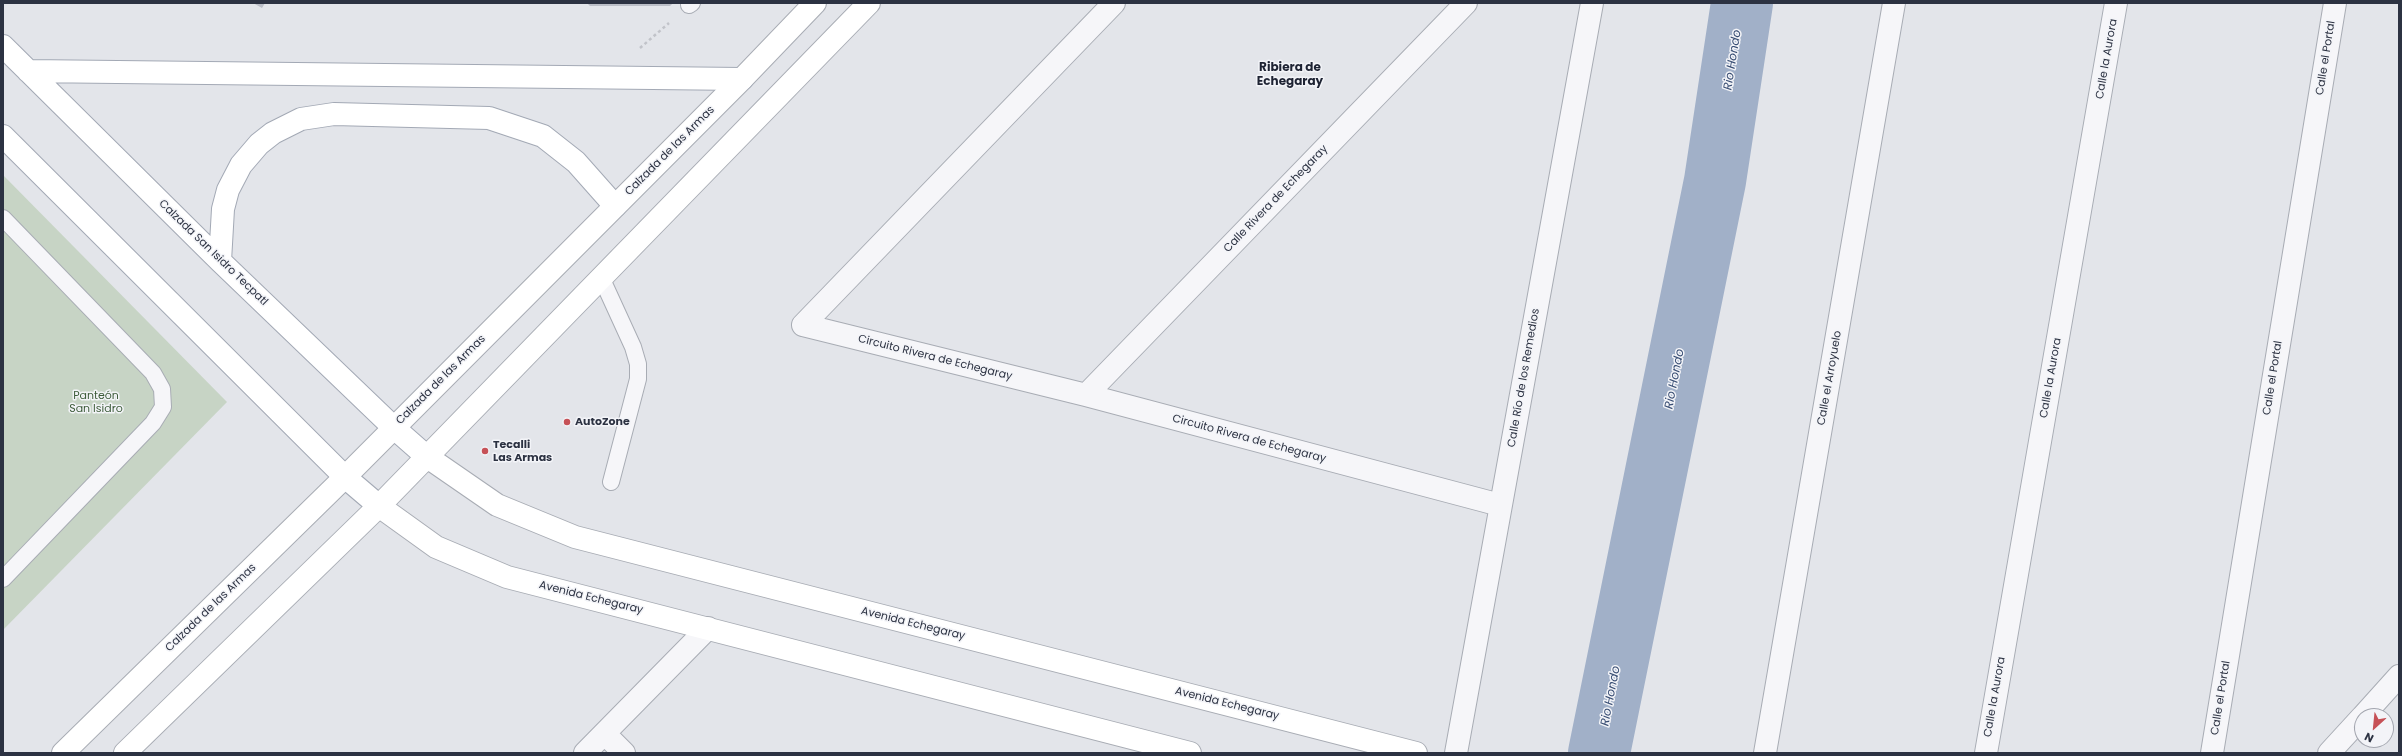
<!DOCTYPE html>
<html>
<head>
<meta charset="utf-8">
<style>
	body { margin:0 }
	#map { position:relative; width:2402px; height:756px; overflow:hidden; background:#e3e5ea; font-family:Poppins,sans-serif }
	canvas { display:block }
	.frame { position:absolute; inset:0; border:4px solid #2c3242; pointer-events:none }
	.north { position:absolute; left:2354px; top:708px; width:40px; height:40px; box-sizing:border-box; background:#f3f4f8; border:1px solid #a3a6af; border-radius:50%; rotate:207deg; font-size:11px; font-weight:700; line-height:16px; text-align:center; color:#2c3242 }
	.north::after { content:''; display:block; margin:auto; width:14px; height:18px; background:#c65157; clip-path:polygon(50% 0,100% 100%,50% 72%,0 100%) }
</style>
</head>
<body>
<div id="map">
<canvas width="2402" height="756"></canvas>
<div class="frame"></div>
<div class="north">N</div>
</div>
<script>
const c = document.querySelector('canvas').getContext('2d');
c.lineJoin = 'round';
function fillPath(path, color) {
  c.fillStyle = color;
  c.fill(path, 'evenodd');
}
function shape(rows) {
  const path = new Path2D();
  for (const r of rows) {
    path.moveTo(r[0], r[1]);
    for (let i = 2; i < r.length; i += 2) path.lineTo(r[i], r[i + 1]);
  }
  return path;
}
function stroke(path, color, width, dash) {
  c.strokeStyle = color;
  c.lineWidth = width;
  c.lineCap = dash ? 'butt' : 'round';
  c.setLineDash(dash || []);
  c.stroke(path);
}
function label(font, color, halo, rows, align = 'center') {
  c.font = font + ' Poppins,sans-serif';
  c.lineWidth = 3;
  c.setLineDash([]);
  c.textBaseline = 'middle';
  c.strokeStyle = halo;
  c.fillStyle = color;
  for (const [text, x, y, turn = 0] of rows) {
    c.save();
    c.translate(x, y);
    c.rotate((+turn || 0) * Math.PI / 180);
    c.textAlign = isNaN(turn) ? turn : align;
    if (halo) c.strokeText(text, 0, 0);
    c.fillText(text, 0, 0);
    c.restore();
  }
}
const green = shape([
	[3,175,227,402,3,630]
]);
const river = shape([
	[1599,753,1715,181,1742,3]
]);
const building = shape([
	[253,3,265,3,262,8],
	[587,3,673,3,670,6,590,6]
]);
const path = shape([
	[640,48,669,23]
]);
const service = shape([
	[689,5,692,3],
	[3,218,153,373,162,389,163,407,153,423,3,579],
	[601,277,633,347,638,364,638,379,611,482]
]);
const minor = shape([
	[803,325,1086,395,1500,505],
	[803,325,1114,3],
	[1086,395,1466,3],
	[2363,716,2399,676],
	[605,734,624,753],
	[585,753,708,628],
	[1456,753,1592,3],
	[1765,753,1894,3],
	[1986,753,2116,3],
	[2212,753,2335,3],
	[2329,753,2362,717]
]);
const secondary = shape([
	[426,456,497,505,575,537,1416,753],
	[379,506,436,547,507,577,1190,753],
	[63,753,345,477,742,79,815,3],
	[125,753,379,506,869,3]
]);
const primary = shape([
	[3,46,220,261,393,427,426,456],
	[28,71,742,79],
	[3,136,345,477,379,506],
	[220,261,223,209,228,190,241,165,259,144,273,133,301,119,334,114,489,118,543,136,576,162,615,206]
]);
const markers = [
	[567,422,4,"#c65157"],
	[485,451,4,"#c65157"]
];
const streetNames = [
	["Calle el Portal",2326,58,-81],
	["Calle la Aurora",2107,59,-80],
	["Calzada de las Armas",670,151,-45],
	["Calle Rivera de Echegaray",1276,199,-46],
	["Calzada San Isidro Tecpatl",213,253,44],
	["Circuito Rivera de Echegaray",935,358,14],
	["Calle Río de los Remedios",1524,378,-80],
	["Calle el Arroyuelo",1830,378,-80],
	["Calle la Aurora",2051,378,-80],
	["Calle el Portal",2273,378,-81],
	["Calzada de las Armas",441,380,-45],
	["Circuito Rivera de Echegaray",1249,439,15],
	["Avenida Echegaray",591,598,14],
	["Calzada de las Armas",211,608,-44],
	["Avenida Echegaray",913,624,14],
	["Calle la Aurora",1995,697,-80],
	["Calle el Portal",2221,698,-81],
	["Avenida Echegaray",1227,704,14]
];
const parkNames = [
	["Panteón",96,396],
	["San Isidro",96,409]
];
const poiNames = [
	["AutoZone",575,422],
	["Tecalli",493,445],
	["Las Armas",493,458]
];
const waterNames = [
	["Rio Hondo",1733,60,-81],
	["Rio Hondo",1675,379,-79],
	["Rio Hondo",1611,696,-79]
];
const neighbourhoodNames = [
	["Ribiera de",1290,68],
	["Echegaray",1290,82]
];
fillPath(green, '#c7d4c5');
stroke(river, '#a1b0c8', 62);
fillPath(building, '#bbbec7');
stroke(service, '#a8acb4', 18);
stroke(minor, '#a8acb4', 24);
stroke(secondary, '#a8acb4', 24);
stroke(primary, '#a3a9b5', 24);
stroke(path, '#c1c3c9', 2.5, [3, 3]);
stroke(service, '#f6f6f9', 16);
stroke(minor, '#f6f6f9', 22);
stroke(secondary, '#fff', 22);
stroke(primary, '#fff', 22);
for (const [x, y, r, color] of markers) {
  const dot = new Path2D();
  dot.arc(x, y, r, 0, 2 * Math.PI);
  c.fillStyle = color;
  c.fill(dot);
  stroke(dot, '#f3f4f8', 1.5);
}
label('11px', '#2c3242', '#f3f4f8', streetNames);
label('11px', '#3d5c3a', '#f3f4f8', parkNames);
label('bold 11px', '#2c3242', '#f3f4f8', poiNames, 'left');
label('italic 12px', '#384d73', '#f3f4f8', waterNames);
label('bold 12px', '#1e2333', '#f3f4f8', neighbourhoodNames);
</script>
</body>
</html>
